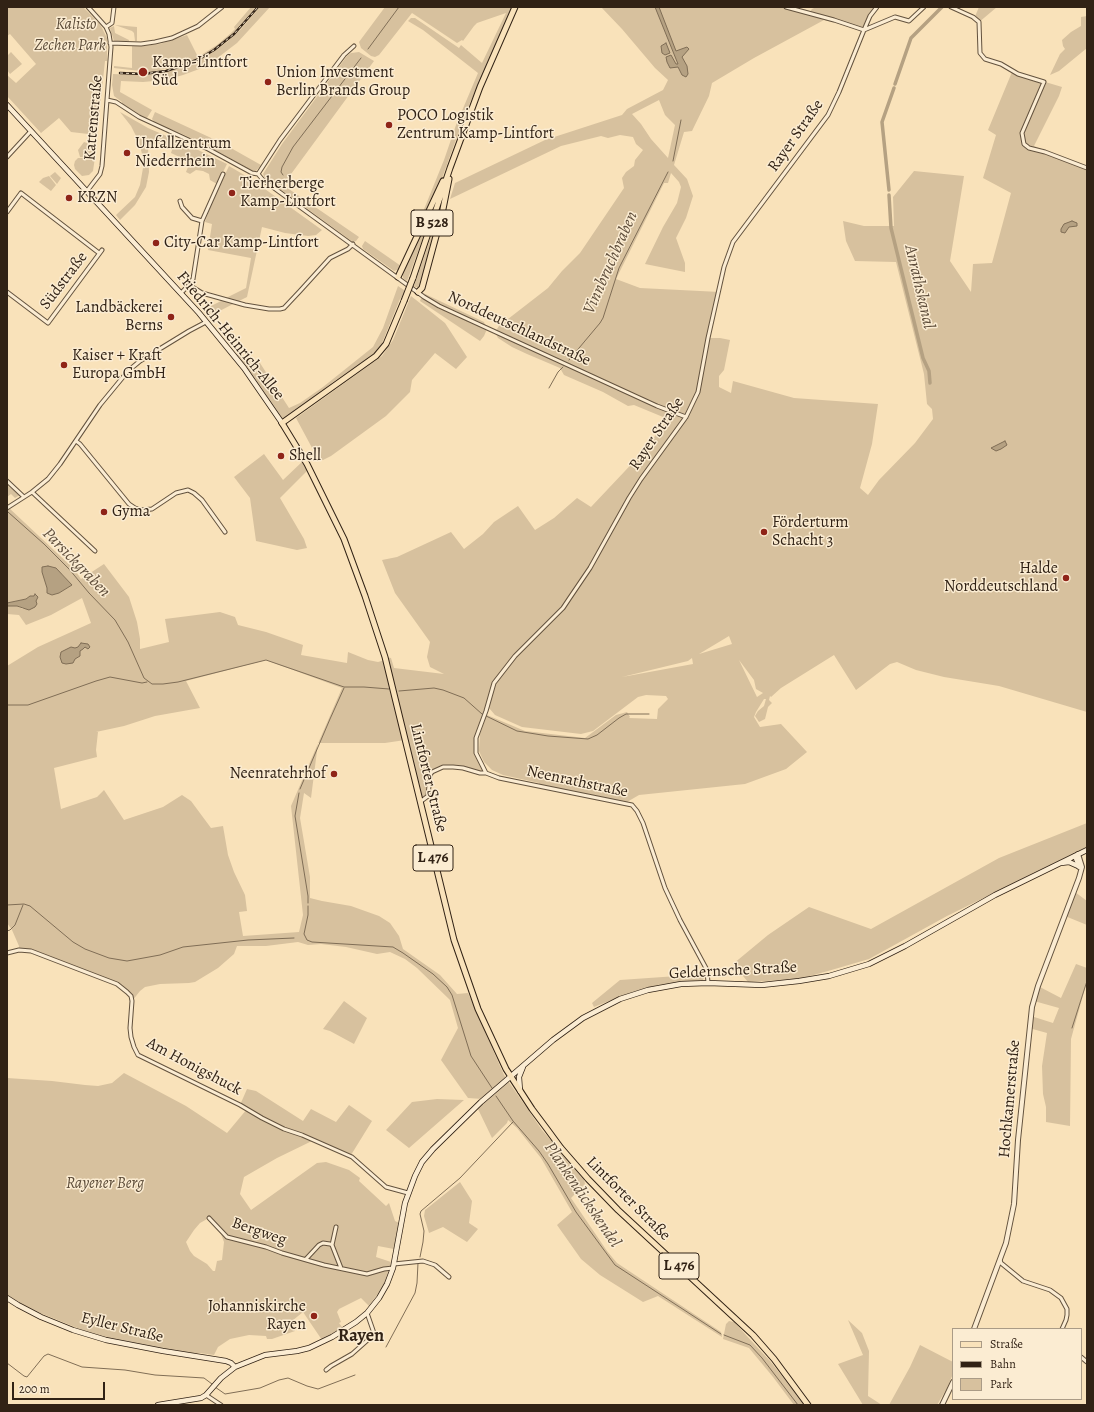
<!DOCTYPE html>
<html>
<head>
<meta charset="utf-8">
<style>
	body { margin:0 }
	#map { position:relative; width:1094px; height:1412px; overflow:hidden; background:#f9e2ba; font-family:Alegreya,serif }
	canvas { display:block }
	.frame { position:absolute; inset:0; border:8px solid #312215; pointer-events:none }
	.legend { position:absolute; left:952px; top:1328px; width:130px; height:72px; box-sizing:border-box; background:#fbecd2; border:1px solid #aa9b86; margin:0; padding:5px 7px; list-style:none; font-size:12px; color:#312215 }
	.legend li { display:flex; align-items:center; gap:8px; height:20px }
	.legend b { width:20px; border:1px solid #aa9b86 }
	.scale { position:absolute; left:12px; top:1382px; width:93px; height:18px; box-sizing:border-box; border:2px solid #312215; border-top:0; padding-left:5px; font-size:12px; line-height:14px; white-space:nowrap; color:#312215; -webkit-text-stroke:3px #fbecd2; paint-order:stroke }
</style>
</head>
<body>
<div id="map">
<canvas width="1094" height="1412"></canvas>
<div class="frame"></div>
<ul class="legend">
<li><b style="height:5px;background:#f9e2ba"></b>Straße</li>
<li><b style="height:5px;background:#312215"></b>Bahn</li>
<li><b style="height:11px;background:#d7c19e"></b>Park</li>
</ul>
<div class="scale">200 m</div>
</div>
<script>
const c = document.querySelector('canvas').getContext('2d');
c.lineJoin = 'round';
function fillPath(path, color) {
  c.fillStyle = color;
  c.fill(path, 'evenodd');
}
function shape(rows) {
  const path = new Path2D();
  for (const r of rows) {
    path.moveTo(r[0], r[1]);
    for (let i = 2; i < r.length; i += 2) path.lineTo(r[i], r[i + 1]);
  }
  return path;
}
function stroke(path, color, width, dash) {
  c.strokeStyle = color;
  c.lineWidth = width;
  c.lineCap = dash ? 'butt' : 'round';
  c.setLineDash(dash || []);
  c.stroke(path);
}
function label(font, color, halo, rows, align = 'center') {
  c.font = font + ' Alegreya,serif';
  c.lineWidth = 3;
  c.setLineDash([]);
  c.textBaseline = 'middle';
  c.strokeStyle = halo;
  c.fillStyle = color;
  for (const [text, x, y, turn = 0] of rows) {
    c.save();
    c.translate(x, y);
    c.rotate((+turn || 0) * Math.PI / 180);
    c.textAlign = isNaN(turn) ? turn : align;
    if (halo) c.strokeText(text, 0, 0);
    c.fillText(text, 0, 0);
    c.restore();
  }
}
const green = shape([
	[7,7,83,7,100,24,107,38,107,61,105,61,97,135,71,132,59,118,41,133,7,96,7,75,16,83,36,64,10,34,7,36],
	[251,7,256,7,232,34,211,51,192,61,175,67,149,72,114,68,114,66,132,68,132,46,143,46,160,44,187,35,198,57,217,45,231,33,235,29,234,27],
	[260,7,270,7,237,43,216,59,202,68,183,75,165,80,143,82,121,81,120,92,152,110,147,118,144,119,122,104,122,102,114,96,112,85,113,74,136,75,155,74,175,69,193,63,212,53,227,42,241,29],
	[385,7,512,7,466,112,441,181,400,269,394,271,363,249,362,246,365,241,401,266,444,160,456,125,478,73,423,30,408,21,411,18,415,18,459,48,461,45,482,63,506,13,477,23,474,26,463,41,462,40,457,43,412,13,379,55,375,57,371,56,361,48,359,42],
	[601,7,786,7,808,14,812,9,816,7,877,7,870,16,864,30,824,20,754,58,712,83,709,96,692,131,684,132,674,165,687,179,693,196,686,218,676,238,685,263,685,272,645,264,663,227,677,203,681,187,679,182,671,173,668,183,664,183,616,279,640,288,720,292,710,338,720,338,730,340,724,370,719,376,719,387,731,393,733,381,794,398,878,404,872,444,860,488,868,495,879,480,915,443,933,419,932,409,927,404,924,374,896,262,855,261,846,241,843,221,864,226,894,226,893,197,914,171,964,176,950,261,971,292,973,264,992,263,1011,193,983,178,996,135,988,130,1012,72,1062,87,1059,96,1034,146,1087,168,1087,712,999,686,944,677,916,670,897,662,890,664,856,690,834,655,781,688,771,697,770,696,769,700,772,703,768,707,765,719,759,722,755,716,758,711,764,706,766,699,764,699,756,712,754,717,760,727,781,724,807,752,786,769,745,784,639,795,627,802,554,788,539,784,539,783,503,775,492,770,484,762,479,751,480,734,485,720,485,719,487,715,525,731,585,738,616,715,627,712,630,717,629,718,657,719,658,709,668,699,666,696,646,695,638,697,593,731,581,734,522,727,495,715,489,708,494,688,476,738,476,753,486,773,480,773,463,768,443,767,432,772,428,796,420,802,405,740,385,743,318,743,311,798,304,793,300,818,310,877,310,898,322,901,351,906,379,916,390,923,399,936,403,949,440,975,457,994,468,993,504,1075,542,1130,584,1179,585,1184,571,1198,607,1251,617,1263,721,1332,722,1337,658,1296,643,1302,600,1275,581,1259,557,1225,572,1212,541,1158,517,1128,508,1120,507,1123,492,1138,478,1109,484,1103,482,1099,468,1098,441,1060,458,1028,450,1000,417,968,405,959,390,952,377,954,346,947,321,944,308,945,298,942,266,946,237,946,234,954,218,968,195,982,189,983,160,984,145,987,140,991,132,1001,131,996,123,987,31,951,19,950,19,946,12,930,7,923,7,666,38,647,91,623,82,598,51,615,26,625,19,615,7,614,7,606,17,606,23,609,34,596,30,596,26,599,7,603,7,508,8,507,74,569,81,579,104,564,129,597,137,622,140,639,140,649,169,642,165,619,220,612,235,617,238,625,266,632,303,645,301,655,347,663,348,652,368,660,378,662,385,660,385,657,391,658,394,668,444,674,430,667,427,657,430,642,395,593,382,560,397,557,451,532,464,549,483,534,494,522,518,506,535,530,554,518,577,498,591,507,641,454,665,423,663,417,634,405,628,406,603,392,564,375,560,368,527,354,512,347,498,338,495,332,499,326,548,288,562,271,580,253,624,188,622,178,626,172,634,166,635,160,643,150,636,144,633,137,620,135,608,138,601,136,561,146,450,199,455,183,545,140,622,115,627,109,663,90,668,80,655,68,622,29],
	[659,100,665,115,675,125,668,158,651,139,641,124,632,114],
	[62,574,72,585,59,593,52,595,47,593,47,588],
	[729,636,732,644,699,654],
	[692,658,693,664,622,677,688,661],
	[266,660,342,688,291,806,303,915,299,932,243,936,239,912,247,911,245,895,234,872,228,855,223,826,211,828,191,801,182,795,163,807,124,820,104,790,97,797,61,809,54,768,97,757,96,750,98,732,96,732,124,726,155,716,200,708,186,681],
	[739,660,754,680,756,689,763,693,757,697],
	[979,7,997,7,978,23,974,19],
	[1087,16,1087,48,1059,71,1050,75,1060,54,1065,49,1063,46,1062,40,1071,32,1081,26,1081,17],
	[115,25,137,27,137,41,135,41,134,33,132,31],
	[114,26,115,33,129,40,129,41,114,41,110,28],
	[11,52,22,64,10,74,7,70,7,56],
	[359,52,374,61,283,185,359,237,356,241,353,242,265,178,263,174,282,144,347,56,351,53],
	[120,112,148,128,194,148,227,164,217,184,210,180,209,174,203,171,196,170,190,174,186,172,190,162,171,153,172,150,158,143,148,146,149,172,146,187,135,205,120,220,116,215,135,197,140,185,143,168,143,158,139,142,131,126],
	[155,112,222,143,261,165,256,171,253,171,202,143,180,133,156,124,152,119],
	[84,142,90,144,93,150,96,150,93,171,89,175,82,176,75,169,74,165,75,161,78,158,85,158,85,160,86,160,86,155,85,157,80,157,78,150],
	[229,166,251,179,322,230,316,235,308,236,285,233,262,227,247,297,237,302,226,298,246,288,251,258,208,250,212,224,205,222,211,204],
	[55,172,61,178,57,184,50,176],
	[49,176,56,185,51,191,39,182,43,178],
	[435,203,436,203,407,281,403,278,403,274],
	[441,208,442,208,421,284,418,287,415,287,414,286],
	[398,286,407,292,400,299,380,348,373,355,333,382,282,423,231,352,260,363,289,408,300,403,323,387,373,347,383,328],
	[423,293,484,322,487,329,484,336,480,341,420,301],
	[411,296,445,323,467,357,456,369,435,353,412,380,410,392,386,416,331,456,323,460,318,459,296,418,382,356,393,340],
	[223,300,235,303,208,317,203,310],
	[264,454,283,480,304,460,310,468,280,498,304,539,307,548,297,550,256,541,250,498,234,477],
	[7,485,12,489,20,495,15,498,11,494,7,497],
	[1087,823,1087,847,947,916,869,959,828,971,799,979,748,982,733,964,768,935,809,907,871,929,999,858],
	[1075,892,1087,901,1087,925,1065,916],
	[1076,964,1087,968,1087,981,1071,1039,1070,1126,1046,1122,1046,1107,1043,1094,1042,1066,1047,1033,1029,1028,1031,1016,1053,1023,1059,1008,1034,1001,1038,986,1061,998],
	[706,974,703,980,658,985,632,992,594,1007,592,1003,620,980],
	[344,1001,367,1018,354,1044,330,1031,323,1029],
	[124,1073,186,1106,227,1133,247,1109,240,1105,247,1089,256,1091,303,1121,311,1109,336,1122,349,1105,372,1121,351,1155,345,1156,345,1154,314,1140,277,1158,244,1177,240,1194,251,1210,317,1163,326,1162,349,1170,360,1178,359,1181,386,1206,389,1203,395,1221,399,1223,394,1249,378,1246,376,1257,391,1262,384,1285,369,1306,361,1298,339,1309,337,1312,341,1322,339,1323,342,1327,322,1340,303,1312,292,1321,295,1331,272,1339,267,1339,266,1336,249,1335,230,1339,218,1347,214,1355,200,1353,191,1353,107,1340,18,1304,7,1296,7,1078,52,1081,85,1085,98,1086,112,1083],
	[209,1218,221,1234,224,1242,222,1260,217,1261,215,1271,213,1271,207,1264,194,1256,190,1251,186,1242,194,1230,200,1223],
	[437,1099,464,1100,409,1148,386,1130,412,1102],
	[460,1182,472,1201,469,1223,478,1229,467,1242,443,1227,429,1233,424,1216,425,1210],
	[848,1320,862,1333,869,1351,868,1396,882,1405,863,1405,838,1364,863,1355],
	[729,1321,734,1322,770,1361,805,1405,794,1405,773,1377,749,1348,723,1339,726,1324],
	[920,1345,953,1362,953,1374,947,1388,937,1405,889,1405,910,1367]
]);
const water = shape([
	[655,7,659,7,676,51,687,47,689,49,682,57,687,66,688,74,686,77,682,75,678,67,670,68,667,62,666,57,671,55,676,64,678,64,655,7],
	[666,43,670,53,665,55,662,53,661,46,666,43],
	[1072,221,1077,223,1077,226,1069,227,1065,233,1061,232,1061,229,1064,224,1072,221],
	[1005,441,1007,445,1001,449,996,451,991,448,1005,441],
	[48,566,56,568,72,585,59,593,52,595,47,593,47,588,42,572,42,567,48,566],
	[35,594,38,597,36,601,37,604,35,607,29,610,17,606,7,606,7,603,26,599,30,596,34,596,35,594],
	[81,643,88,644,90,647,88,649,85,647,83,649,80,651,80,656,75,659,73,663,66,664,62,663,60,657,61,652,71,647,75,648,78,647,81,643]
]);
const stream = shape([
	[368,49,399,7],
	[673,161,681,120],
	[283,175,281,172,282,167,293,147,361,58],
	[569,360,600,323,603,318,619,268,668,172],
	[549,388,558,372,563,367],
	[8,512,44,544,69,569,89,593,115,620,128,642,144,678,152,684,163,684,178,682,266,660,344,687,364,687,389,689],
	[399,691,434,688,443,690,464,698,482,714,517,731,548,736,588,739,597,735,619,718,626,714,649,714],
	[7,705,28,705,96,681,110,677,142,683,147,682],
	[300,789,330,719,344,688],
	[299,793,295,816,308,896,308,903],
	[7,905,24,904,30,906,73,942,85,949,109,958,127,961,160,955,183,947,248,940,294,938],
	[308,906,308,915,304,934,307,940,312,942,393,947,403,953,433,974,447,987,452,995,471,1056,492,1088],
	[7,931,10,930,15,925,23,905],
	[1072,1028,1087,981],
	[496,1096,513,1121,539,1151,548,1164,576,1212,615,1265,721,1334],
	[420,1257,423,1242,424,1231,420,1214,421,1211,460,1178,513,1122],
	[724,1335,750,1345,762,1358,798,1405],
	[386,1347,415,1293,417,1283,418,1263],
	[7,1363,24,1376,27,1377,44,1356,48,1354,82,1367,125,1370,155,1375,204,1378,212,1384],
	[215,1387,225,1394,260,1388,279,1380,288,1378,307,1386,318,1389,355,1375]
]);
const canal = shape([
	[895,84,911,38,942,7],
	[889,190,882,122,894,88],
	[889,195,891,228,923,358,929,371,930,383]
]);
const minor = shape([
	[786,7,834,20,864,30],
	[951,7,973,17,979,22,980,53,985,59,1001,64,1018,74,1044,82,1022,133,1024,144,1029,148,1045,152,1087,168],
	[106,27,112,23,114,7],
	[864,30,895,17,909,21,924,7],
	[110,43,141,44,155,42,172,38,198,26,222,7],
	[107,100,116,102,139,117,208,149,252,173,258,174,263,180,424,297,439,306,657,406,686,417],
	[7,157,31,131],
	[258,174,280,140,344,55,354,46],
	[87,191,100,174,102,166,111,47,109,34,106,27,88,7],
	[180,201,182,207,192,218,202,221],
	[7,212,21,193,99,253],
	[189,285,202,293,245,305,269,309,280,309,284,308,300,291,330,258,348,249,353,244],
	[7,292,48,323,102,250],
	[181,293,189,285,193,279,202,221,223,174],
	[76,441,80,444,129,504,135,508,141,510,152,509,176,493,188,490,194,493,202,500,225,532],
	[7,481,24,497],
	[32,492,95,551],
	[7,508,32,492,48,479,60,464,100,405,128,371,140,361,189,331,206,322],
	[486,773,476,753,476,738,486,711,494,683,515,656,563,608,569,599,590,568,629,498,641,479,686,417,698,392,708,338,724,267,733,242,828,115,839,92,864,30,870,16,877,7],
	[420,802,428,796,430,775,432,772,443,767,453,767,463,768,480,773,486,773,499,778,632,805,637,811,643,823,665,888,680,920,707,970,708,983],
	[7,953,19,950,31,951,117,984,127,992,131,996,132,1001,130,1028,131,1037,134,1047,138,1055,240,1105,262,1118,284,1129,302,1135,352,1157,386,1187,408,1193],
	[209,1218,227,1237,266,1247,282,1253,324,1265,367,1274,384,1269,393,1268],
	[332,1245,336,1227],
	[306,1259,319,1245,323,1243,330,1244,332,1245,341,1268],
	[1000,1260,1001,1263,1023,1281,1050,1290,1061,1298,1067,1309,1067,1315,1066,1320,1062,1329],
	[394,1264,423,1261,435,1265,449,1277],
	[1081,1357,1087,1362],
	[326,1370,331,1366,352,1354,370,1338,375,1336,367,1313],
	[206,1395,221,1405]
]);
const tertiary = shape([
	[1075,856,1079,867],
	[974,1329,1006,1243,1014,1204,1018,1140,1032,1007,1038,986,1079,878,1082,867,1078,854],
	[942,1405,953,1382]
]);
const secondary = shape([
	[7,105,199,313,244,368,282,423],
	[1061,863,1069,862,1078,866],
	[520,1091,519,1077,523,1067],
	[7,1298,18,1305,41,1317,73,1330,106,1340,163,1351,226,1361,231,1363,235,1367],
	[158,1405,201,1398,206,1395,221,1378,235,1367,265,1355,297,1351,309,1348,332,1337,356,1322,367,1313,379,1298,387,1284,393,1268,405,1203,415,1176,422,1162,433,1149,481,1102,553,1040,583,1018,620,999,648,990,681,984,708,983,762,985,799,981,829,976,869,964,905,946,995,895,1087,850]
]);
const primary = shape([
	[282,423,307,464,344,539,365,596,385,657,454,940,478,1009,506,1069,532,1109,547,1129,561,1148,588,1179,618,1210,753,1335,774,1359,808,1405]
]);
const trunk = shape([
	[398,277,443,181],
	[413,278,450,168,480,87,515,7],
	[418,292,422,288,442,214,449,179],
	[282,423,376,356,386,344,404,301]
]);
const rail = shape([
	[120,73,143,74,166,71,181,66,199,59,214,50,234,34,258,7]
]);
const trunkBridge = shape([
	[404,301,413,278]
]);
const markers = [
	[143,72,5,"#8f2418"],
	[268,82,4,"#8f2418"],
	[389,125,4,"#8f2418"],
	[127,153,4,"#8f2418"],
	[232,193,4,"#8f2418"],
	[69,198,4,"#8f2418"],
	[156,243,4,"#8f2418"],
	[171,317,4,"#8f2418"],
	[64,365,4,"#8f2418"],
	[281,456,4,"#8f2418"],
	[104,512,4,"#8f2418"],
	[764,532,4,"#8f2418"],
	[1066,578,4,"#8f2418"],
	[334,774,4,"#8f2418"],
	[314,1316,4,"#8f2418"]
];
const shields = [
	[432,223,42],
	[433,858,40],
	[679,1266,40]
];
const shieldNames = [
	["B 528",432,223],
	["L 476",433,858],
	["L 476",679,1266]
];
const parkNames = [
	["Kalisto",76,25],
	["Zechen Park",70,46],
	["Rayener Berg",105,1184]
];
const poiNames = [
	["Kamp-Lintfort",152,63],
	["Süd",152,81],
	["Union Investment",276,73],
	["Berlin Brands Group",276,91],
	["POCO Logistik",397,116],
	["Zentrum Kamp-Lintfort",397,134],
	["Unfallzentrum",135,144],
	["Niederrhein",135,162],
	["Tierherberge",240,184],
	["Kamp-Lintfort",240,202],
	["KRZN",77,198],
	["City-Car Kamp-Lintfort",164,243],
	["Landbäckerei",163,308,"right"],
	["Berns",163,326,"right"],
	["Kaiser + Kraft",72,356],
	["Europa GmbH",72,374],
	["Shell",289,456],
	["Gyma",112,512],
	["Förderturm",772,523],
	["Schacht 3",772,541],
	["Halde",1058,569,"right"],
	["Norddeutschland",1058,587,"right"],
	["Neenratehrhof",326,774,"right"],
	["Johanniskirche",306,1307,"right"],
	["Rayen",306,1325,"right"]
];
const streetNames = [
	["Kattenstraße",94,118,-85],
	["Rayer Straße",796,136,-55],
	["Südstraße",64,281,-53],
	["Norddeutschlandstraße",519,329,25],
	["Friedrich-Heinrich-Allee",230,336,51],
	["Rayer Straße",657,434,-56],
	["Lintforter Straße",428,778,76],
	["Neenrathstraße",577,782,12],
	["Geldernsche Straße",733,971,-3],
	["Am Honigshuck",194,1067,28],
	["Hochkamerstraße",1010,1099,-85],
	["Lintforter Straße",628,1199,45],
	["Bergweg",259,1232,19],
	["Eyller Straße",122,1328,14]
];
const waterNames = [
	["Vinnbruchbraben",611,263,-66],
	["Anrathskanal",919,287,77],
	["Parsickgraben",76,563,46],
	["Plankendickskendel",582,1195,56]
];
const quarterNames = [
	["Rayen",361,1337]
];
fillPath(green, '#d7c19e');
fillPath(water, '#b5a182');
stroke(water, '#806e56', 1);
stroke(stream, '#806e56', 1);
stroke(canal, '#b5a182', 3.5);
stroke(minor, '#63523e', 5);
stroke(tertiary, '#63523e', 6);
stroke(secondary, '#312215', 6);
stroke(primary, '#312215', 7);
stroke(trunk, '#312215', 7);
stroke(minor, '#fbecd2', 3);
stroke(tertiary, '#fbecd2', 4);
stroke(secondary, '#fbecd2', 4.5);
stroke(primary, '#f9e2ba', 5);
stroke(trunk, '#f9e2ba', 5);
stroke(rail, '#312215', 2.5);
stroke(rail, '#fbecd2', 1, [3]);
stroke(trunkBridge, '#312215', 7, []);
stroke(trunkBridge, '#f9e2ba', 5);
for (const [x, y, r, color] of markers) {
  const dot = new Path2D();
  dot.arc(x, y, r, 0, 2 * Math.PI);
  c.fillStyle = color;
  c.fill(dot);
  stroke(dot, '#fbecd2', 1.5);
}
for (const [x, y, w] of shields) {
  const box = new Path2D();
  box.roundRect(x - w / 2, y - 13, w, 26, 3);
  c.fillStyle = '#fbecd2';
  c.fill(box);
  stroke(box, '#312215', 1);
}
label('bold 15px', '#312215', null, shieldNames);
label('italic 16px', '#5a4a37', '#fbecd2', parkNames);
label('16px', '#312215', '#fbecd2', poiNames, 'left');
label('16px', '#312215', '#fbecd2', streetNames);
label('italic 17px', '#5f4e3b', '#fbecd2', waterNames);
label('bold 18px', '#312215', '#fbecd2', quarterNames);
</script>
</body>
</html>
